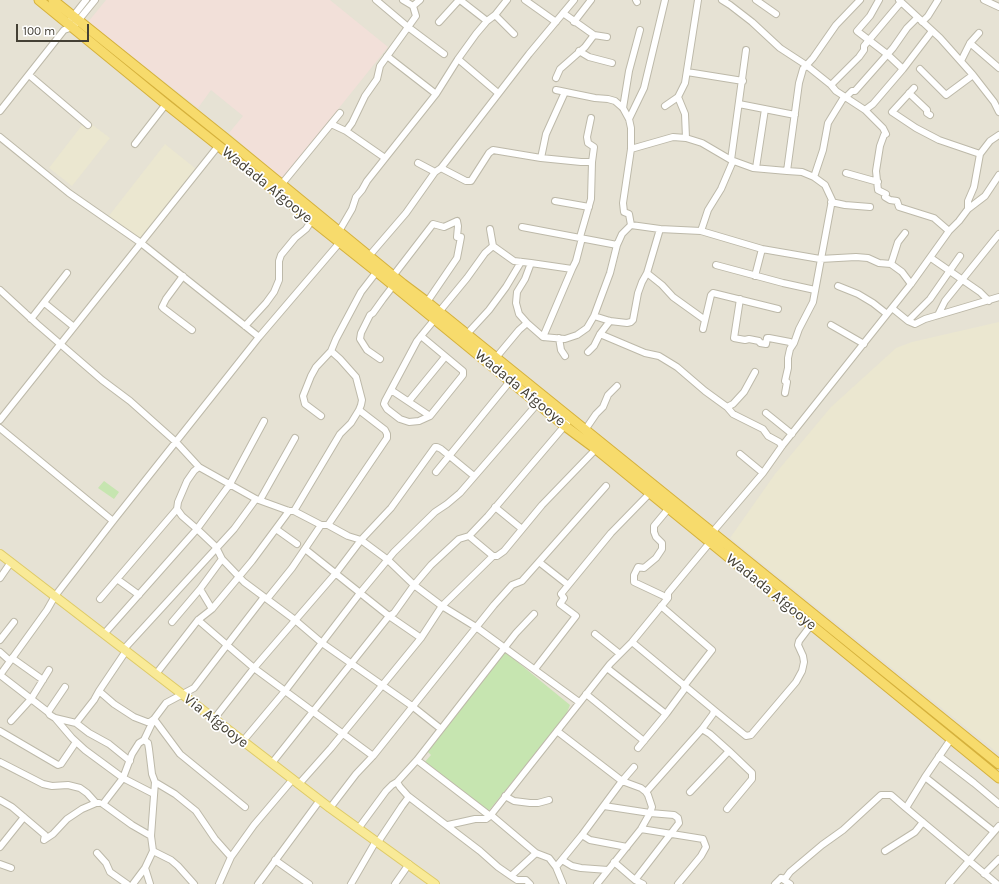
<!DOCTYPE html>
<html>
<head>
<meta charset="utf-8">
<style>
	body { margin:0 }
	#map { position:relative; width:999px; height:884px; overflow:hidden; background:#f2f0e6; font-family:Karla,sans-serif }
	canvas { display:block }
	.scale { position:absolute; left:16px; top:24px; width:73px; height:18px; box-sizing:border-box; border:2px solid #444035; border-top:0; padding-left:5px; font-size:12px; line-height:14px; white-space:nowrap; color:#444035; -webkit-text-stroke:3px #fff; paint-order:stroke }
</style>
</head>
<body>
<div id="map">
<canvas width="999" height="884"></canvas>
<div class="scale">100 m</div>
</div>
<script>
const c = document.querySelector('canvas').getContext('2d');
c.lineJoin = 'round';
function fillPath(path, color) {
  c.fillStyle = color;
  c.fill(path, 'evenodd');
}
function shape(rows) {
  const path = new Path2D();
  for (const r of rows) {
    path.moveTo(r[0], r[1]);
    for (let i = 2; i < r.length; i += 2) path.lineTo(r[i], r[i + 1]);
  }
  return path;
}
function stroke(path, color, width, dash) {
  c.strokeStyle = color;
  c.lineWidth = width;
  c.lineCap = dash ? 'butt' : 'round';
  c.setLineDash(dash || []);
  c.stroke(path);
}
function label(font, color, halo, rows, align = 'center') {
  c.font = font + ' Karla,sans-serif';
  c.lineWidth = 3.5;
  c.setLineDash([]);
  c.textBaseline = 'middle';
  c.strokeStyle = halo;
  c.fillStyle = color;
  for (const [text, x, y, turn = 0] of rows) {
    c.save();
    c.translate(x, y);
    c.rotate((+turn || 0) * Math.PI / 180);
    c.textAlign = isNaN(turn) ? turn : align;
    if (halo) c.strokeText(text, 0, 0);
    c.fillText(text, 0, 0);
    c.restore();
  }
}
const residential = shape([
	[0,0,999,0,999,884,0,884]
]);
const education = shape([
	[86,120,110,138,72,186,49,168],
	[165,144,196,169,140,240,108,217],
	[999,322,999,754,730,538,775,474,831,407,896,348,912,342]
]);
const medical = shape([
	[106,0,330,0,388,47,282,179,229,133,243,116,211,90,198,108,88,22]
]);
const green = shape([
	[104,481,119,492,114,499,98,488],
	[504,651,570,705,566,715,487,813,423,764,431,755,427,751]
]);
const minor = shape([
	[376,0,408,27,444,54],
	[460,0,487,21],
	[525,0,556,22],
	[636,0,637,2],
	[722,0,730,5,752,22,780,48,806,65,831,85,836,91,865,110,883,128,886,134,884,135,880,146,876,171,878,190,886,194,885,197,890,200,897,201,899,207,934,218,949,231],
	[756,0,776,14],
	[879,0,870,16,857,31,887,54,903,69],
	[899,0,940,38,973,75,994,102,999,112],
	[984,0,999,7],
	[413,6,420,0],
	[563,13,594,35,607,37],
	[495,15,514,34],
	[71,19,86,0],
	[439,22,459,0],
	[574,22,591,0],
	[922,22,928,16,938,0],
	[970,43,999,68],
	[579,51,589,57,612,63],
	[387,56,436,94],
	[458,59,498,93],
	[961,61,970,43,979,33],
	[920,69,946,95,973,75],
	[687,72,743,81],
	[29,75,88,125],
	[556,78,560,69,585,47,594,35],
	[831,85,859,57,864,50,864,46,901,2],
	[914,88,892,112,916,128,939,140,980,154],
	[556,90,595,98,608,99,615,101,623,108,629,119,631,128,631,149,623,203,624,212,629,214,631,225],
	[909,93,927,110,927,113,930,115],
	[678,97,685,114,686,138],
	[845,98,852,91,855,91,893,48,907,28,917,18],
	[739,104,795,115],
	[665,106,678,97,685,83,698,0],
	[623,108,629,71,640,30],
	[865,110,873,104,903,69,932,31],
	[0,111,64,30,73,27,95,0],
	[591,118,587,137,588,143,594,147,592,162],
	[629,119,644,88,665,0],
	[331,124,346,131,385,158],
	[346,131,352,123,365,96,377,79,380,66,416,16,413,6,403,0],
	[0,137,69,193,141,243,259,337],
	[135,144,166,104],
	[631,149,673,137,686,138,702,143,731,160,753,168,787,171],
	[541,158,546,134,565,92],
	[731,160,746,50],
	[418,163,435,172],
	[441,168,466,181,471,181,489,153,493,150,541,158,581,162,592,162,591,199,580,237],
	[756,168,765,109],
	[846,173,878,182],
	[814,177,823,150,828,123,844,97],
	[281,185,340,113],
	[555,201,589,207],
	[831,202,845,205,870,207],
	[968,209,985,196,999,175],
	[631,225,660,229,701,231,762,249,820,259,856,257,868,258,879,263,891,264,902,272,911,284],
	[522,227,617,245],
	[490,229,493,246,514,261,531,263,525,279,517,292,516,303,519,314,527,323,543,337,565,339,577,335,587,328,594,316,610,273,617,245,622,234,631,225],
	[701,231,708,210,721,189,733,161],
	[338,233,352,209,356,197,362,190,367,181,436,94,458,59,476,34,487,21,495,15,507,0],
	[369,256,406,213,435,172,441,168,529,54,574,0],
	[931,258,980,292,989,301],
	[531,263,572,269,576,261,582,238],
	[891,264,898,242,905,233],
	[716,265,783,283,815,290],
	[647,273,662,285,673,297,705,320],
	[183,276,166,299,162,307,163,308,192,330],
	[393,276,433,224,444,227,457,221,458,226,457,237,461,237,457,258,427,302],
	[755,276,762,249],
	[838,286,858,294,873,303,887,314],
	[0,290,37,324,102,380,130,401,176,442,199,467,256,499,289,511,294,511,321,525,328,525,348,536,361,540,388,560,414,585,442,606,476,627,579,702],
	[740,299,734,338,745,340,749,339,759,341,760,343,766,344,767,338,769,338,790,342,792,346],
	[47,305,74,327],
	[892,308,908,321,915,324,925,319,999,297],
	[938,315,945,301,999,234],
	[594,316,610,321,627,323,631,322,633,320,638,293,642,282,647,273,660,229],
	[31,319,67,273],
	[908,321,930,299,960,256],
	[831,325,864,344],
	[245,326,266,303,274,292,279,280,279,261,281,255,295,238,306,229,312,220],
	[703,329,711,295,713,293,778,309],
	[467,334,489,310,506,287,521,262],
	[600,334,645,353,659,356,677,367,705,391,727,407,733,414,763,429,768,436,779,442,782,446],
	[421,336,463,371,463,375,430,416,419,421,409,422,400,419,387,409,384,404,385,401,417,341,421,336,435,319,439,312,467,278,485,253,493,246],
	[543,337,572,269],
	[559,338,561,350,565,356],
	[588,352,594,346,600,334,610,321],
	[380,359,367,350,360,339,361,333,370,315,373,313,383,299,393,286],
	[494,360,519,330,527,323],
	[391,390,430,416],
	[785,393,787,382,785,381,788,368,788,358,790,349,794,343,799,329,813,302,832,200,825,185,814,177,802,172,787,171,799,83,803,69,813,58,836,25,860,0],
	[409,401,445,357],
	[727,407,733,404,744,392,755,372],
	[766,413,792,434],
	[321,416,305,404,303,396,311,376,316,367,331,351,336,339,361,292,378,270],
	[0,420,219,145],
	[0,428,113,521],
	[585,430,596,414,603,407,608,395,617,386],
	[740,454,763,473],
	[199,467,194,471,187,481,178,502,177,509,182,516,197,529,216,547,222,559,200,589,212,609],
	[436,472,511,380],
	[260,500,295,438],
	[495,507,522,529],
	[294,511,340,434,351,423,359,410,361,405,362,400,356,377,340,359,331,351],
	[328,525,387,438,387,434,385,430,359,410],
	[276,529,297,544],
	[710,535,763,473,782,446,911,284,949,231,959,221,968,209,968,201,974,187,980,154,990,141,999,135],
	[469,536,488,516,567,423],
	[305,549,389,616,421,638],
	[222,559,244,582,295,620,322,643,412,706,441,729],
	[539,562,567,584],
	[0,578,11,562],
	[117,579,139,595],
	[264,597,227,645,254,668,373,756],
	[668,598,634,582,634,575,638,567,644,568,656,558,662,549,662,543,656,537,654,532,654,526,669,508],
	[100,599,177,509],
	[267,599,292,568,321,525],
	[661,606,712,650,684,686],
	[198,620,227,645,194,688,166,703,154,719,180,754,245,807],
	[172,622,200,589],
	[104,634,197,529,230,484,264,421],
	[595,634,620,654],
	[0,640,14,622],
	[632,642,714,710,713,714,702,729,646,792],
	[124,649,234,529,256,499],
	[0,652,10,661],
	[12,658,43,680],
	[607,668,666,714],
	[535,669,576,616,560,604,564,598,561,594,611,533,650,493],
	[156,674,198,620,212,609,252,561,289,511],
	[0,675,47,610,55,596,113,521,259,337,341,241],
	[0,675,48,712,50,715,55,718,76,723,89,733,109,744,130,761],
	[99,691,126,651],
	[586,694,644,741],
	[714,710,746,736,751,735,796,682,802,671,804,662,803,656,798,645,799,641,811,625],
	[48,712,65,687],
	[55,718,72,738,85,750,123,778,154,794],
	[214,719,254,668,336,573,361,540,391,508,435,447,437,447,441,449,474,476],
	[11,721,31,699,49,670],
	[76,723,94,700,99,691,114,704,134,717,147,722,150,722,154,719],
	[702,729,710,734,729,751,752,773,752,779,727,809],
	[0,731,58,765,61,764,76,742],
	[951,739,925,777,906,808,997,884],
	[144,740,139,743,132,754,123,778,103,804,132,825,151,836],
	[243,741,285,691,360,593,394,552,435,512,447,504,460,493,538,403],
	[638,748,666,714,686,687],
	[939,756,974,783,999,804],
	[417,760,490,816],
	[0,762,43,784,52,786,68,785,80,788,87,793,96,803,99,803],
	[272,763,389,616,394,613,414,585,431,565,459,539,469,536,493,556,497,556,504,551,542,505,596,449,597,446],
	[925,777,993,831],
	[155,782,175,794,196,811,215,839,231,857,219,884],
	[299,784,331,748,421,638,442,606,493,556],
	[690,792,729,751],
	[408,796,480,851,498,867,511,876,536,853],
	[505,796,514,801,530,803,538,803,549,800],
	[0,800,12,807,45,835,44,840,53,834,67,819,82,809,96,803],
	[604,806,650,813,674,815,678,818,679,823,635,880],
	[330,808,356,774,373,756,494,605,512,585,522,581,606,486],
	[491,815,536,853,549,858,556,867,582,835,622,781,557,731],
	[448,825,475,819,486,819,490,816,610,664,632,642,668,598,668,593,707,546,712,543,713,541],
	[358,829,386,791,392,785,397,782],
	[641,829,703,839,706,847,701,856,678,884],
	[582,835,590,840,627,847],
	[378,842,402,806,408,798,408,796,400,787,397,782,417,760,516,633,534,614],
	[0,847,24,817],
	[153,851,171,860,178,866,194,884],
	[885,851,915,832,923,822],
	[97,853,106,863,110,872,127,884],
	[231,857,254,825,293,779],
	[275,860,309,884],
	[562,860,572,866,581,868,608,870],
	[614,862,635,880,643,884],
	[0,864,11,868],
	[556,867,563,884],
	[145,868,150,884],
	[984,874,999,859],
	[511,876,517,880,526,880,530,884],
	[781,878,785,879,790,872,822,845,843,830,881,795,891,795,906,808],
	[133,884,145,868,153,851,151,836,155,782,152,774,149,749,148,743,144,740,154,719],
	[258,884,320,800],
	[351,884,376,841],
	[395,884,409,864],
	[597,884,641,829,650,813,652,807,648,795,646,792,641,788,622,781,634,767],
	[775,884,781,878,790,884],
	[949,884,999,826]
]);
const major = shape([
	[0,554,330,808,435,884]
]);
const highway = shape([
	[39,0,166,104,377,272,565,426,596,449,999,778],
	[53,0,225,138,403,284,427,302,999,764]
]);
const streetNames = [
	["Wadada Afgooye",267,185,39],
	["Wadada Afgooye",520,388,39],
	["Wadada Afgooye",771,592,39],
	["Via Afgooye",216,721,38]
];
fillPath(residential, '#e6e2d4');
fillPath(education, '#ebe7d0');
fillPath(medical, '#f2e0d9');
fillPath(green, '#c6e5b0');
stroke(minor, '#bdb9a9', 8);
stroke(major, '#deca68', 10);
stroke(highway, '#d5b13c', 11);
stroke(minor, '#fff', 6);
stroke(major, '#f9ea97', 8);
stroke(highway, '#f7db6c', 9);
label('15px', '#444035', '#fff', streetNames);
</script>
</body>
</html>
